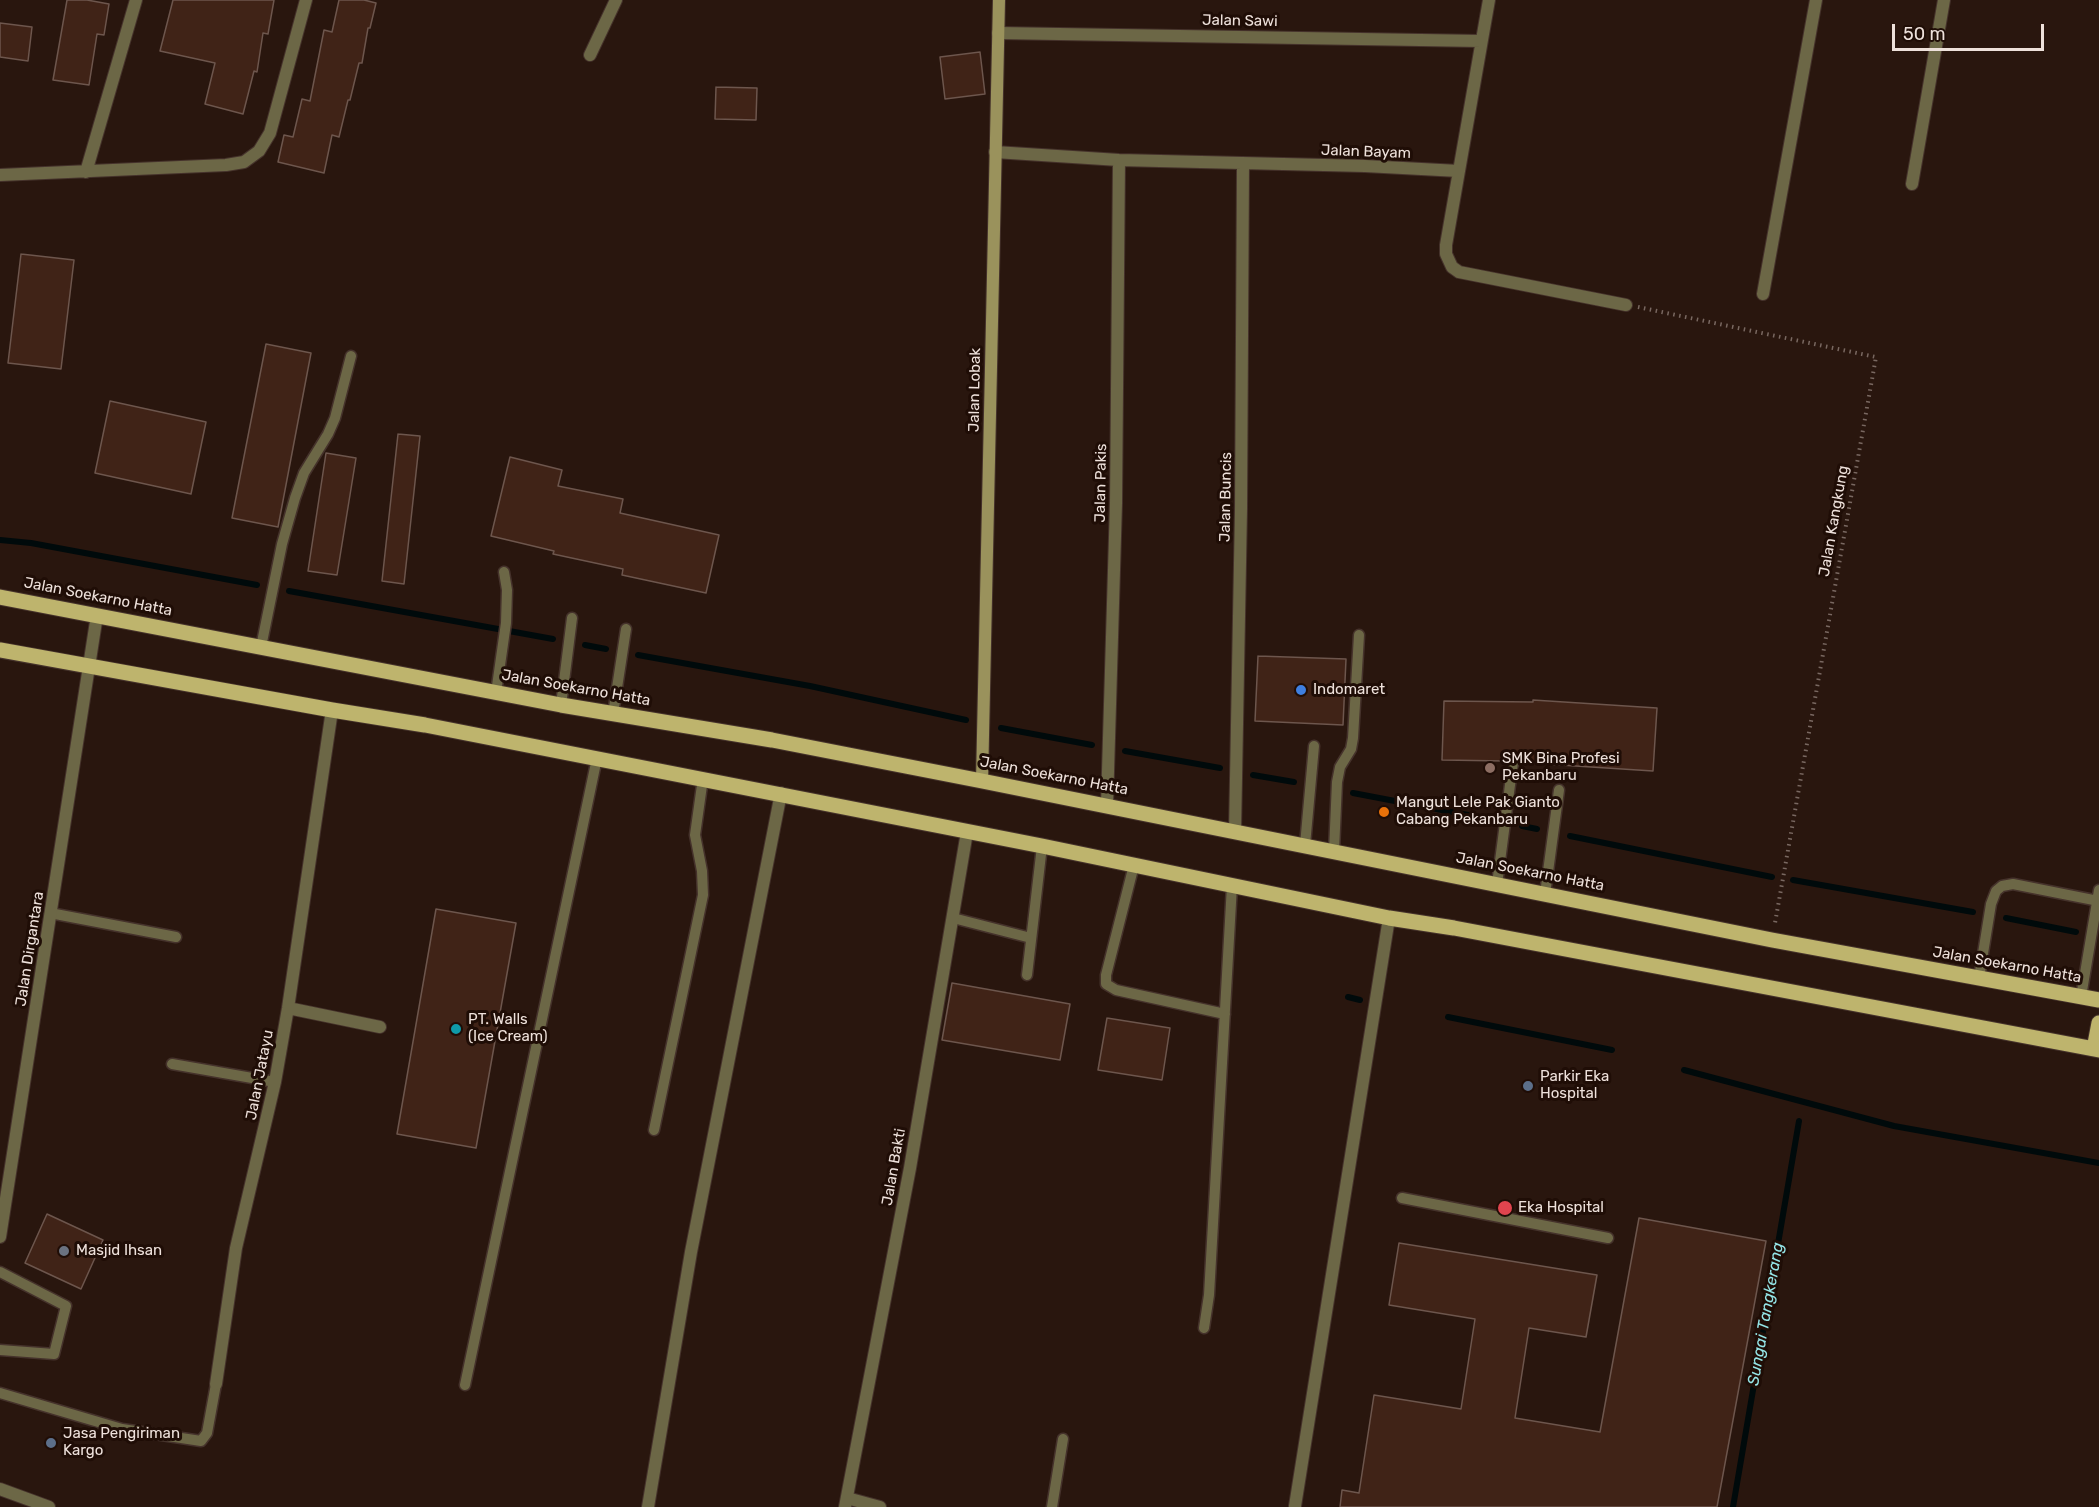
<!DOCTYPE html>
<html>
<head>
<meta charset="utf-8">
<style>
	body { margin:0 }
	#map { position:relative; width:2099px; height:1507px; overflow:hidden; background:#29160e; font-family:Rubik,sans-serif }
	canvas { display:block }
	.scale { position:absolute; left:1892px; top:24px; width:152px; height:27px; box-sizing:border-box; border:3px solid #eee1db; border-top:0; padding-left:8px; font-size:18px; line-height:21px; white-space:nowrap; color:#eee1db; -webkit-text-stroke:4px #1f0d06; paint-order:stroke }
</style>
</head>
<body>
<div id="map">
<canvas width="2099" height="1507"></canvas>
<div class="scale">50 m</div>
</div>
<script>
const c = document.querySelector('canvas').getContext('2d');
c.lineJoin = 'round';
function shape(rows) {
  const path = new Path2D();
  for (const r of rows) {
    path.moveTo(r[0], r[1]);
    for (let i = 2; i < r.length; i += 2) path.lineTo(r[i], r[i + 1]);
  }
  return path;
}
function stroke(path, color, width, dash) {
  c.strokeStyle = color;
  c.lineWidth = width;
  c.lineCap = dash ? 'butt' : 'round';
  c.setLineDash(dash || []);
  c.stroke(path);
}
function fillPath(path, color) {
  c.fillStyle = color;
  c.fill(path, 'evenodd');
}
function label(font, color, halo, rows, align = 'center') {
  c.font = font + ' Rubik,sans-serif';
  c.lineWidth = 6;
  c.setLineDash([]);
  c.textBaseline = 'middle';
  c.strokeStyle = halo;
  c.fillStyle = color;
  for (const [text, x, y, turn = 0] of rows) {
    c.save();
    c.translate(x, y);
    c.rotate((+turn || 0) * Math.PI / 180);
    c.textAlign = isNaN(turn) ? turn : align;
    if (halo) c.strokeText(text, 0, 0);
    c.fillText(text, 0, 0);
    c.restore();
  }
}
const stream = shape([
	[0,540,31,543,257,585],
	[289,591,553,639],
	[585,645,606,649],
	[638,655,810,686,966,720],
	[1001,728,1092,745],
	[1125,751,1220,768],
	[1253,775,1294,782],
	[1353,793,1489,819],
	[1522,826,1537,829],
	[1570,836,1772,877],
	[1793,880,1973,912],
	[2006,918,2076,932],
	[1348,997,1360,1000],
	[1448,1017,1612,1050],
	[1684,1070,1894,1126,2099,1163],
	[1733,1507,1799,1121]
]);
const building = shape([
	[67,0,87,0,109,4,104,35,97,34,89,85,53,80,67,0],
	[173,0,274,0,268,34,263,33,257,72,254,71,243,114,205,104,215,63,160,51,173,0],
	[339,0,364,0,376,3,370,28,368,28,362,63,359,63,350,100,348,100,339,137,332,135,324,173,278,162,284,135,293,137,302,99,310,101,324,30,332,32,339,0],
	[0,23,32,27,28,61,0,57,0,23],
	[980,52,985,94,945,99,940,57,980,52],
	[716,87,757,88,756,120,715,119,716,87],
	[21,254,74,260,61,369,8,363,21,254],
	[266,344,311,353,278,527,232,518,266,344],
	[110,401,206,422,191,494,95,473,110,401],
	[398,434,420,436,404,584,382,581,398,434],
	[326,453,356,458,337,575,308,571,326,453],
	[510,457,562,470,558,486,623,499,620,513,719,535,706,593,622,575,623,569,553,554,554,551,491,536,510,457],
	[1258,656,1346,659,1343,725,1255,721,1258,656],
	[1533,700,1657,708,1653,771,1529,763,1529,761,1520,761,1518,756,1513,755,1507,757,1506,761,1442,760,1444,701,1533,702,1533,700],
	[436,909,516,923,476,1148,397,1134,436,909],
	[952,983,1070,1004,1060,1060,942,1040,952,983],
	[1107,1018,1170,1028,1162,1080,1098,1070,1107,1018],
	[47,1214,103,1240,81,1289,25,1263,47,1214],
	[1639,1218,1766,1241,1717,1507,1340,1507,1342,1490,1359,1493,1374,1395,1461,1409,1475,1319,1389,1305,1399,1243,1597,1275,1586,1337,1529,1328,1515,1418,1600,1432,1639,1218]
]);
const path = shape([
	[1638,307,1876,357,1775,923]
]);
const lane = shape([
	[261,647,282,544,295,498,304,473,328,434,335,418,351,356],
	[496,693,506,623,507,590,504,572],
	[561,705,572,618],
	[613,714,626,629],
	[1305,845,1314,746],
	[1334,851,1337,782,1340,767,1351,749,1353,738,1359,635],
	[1134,865,1106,975,1106,984,1116,990,1225,1014],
	[1497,884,1513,762],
	[1545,894,1559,790],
	[50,913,176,937],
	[953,918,1031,938],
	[1027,975,1042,846],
	[1979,978,1991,904,1996,891,2002,886,2013,884,2099,901],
	[2081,997,2099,890],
	[172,1064,275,1082],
	[654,1130,703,895,702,871,695,835,703,778],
	[1402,1198,1608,1238],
	[0,1272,66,1306,54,1354,0,1350],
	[1204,1328,1209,1295,1232,885],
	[465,1385,597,758],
	[0,1393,122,1429,201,1441,207,1433,216,1384],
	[1052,1507,1063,1439]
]);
const street = shape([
	[998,33,1481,41],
	[590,55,616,0],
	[995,152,1119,160,1365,166,1459,171,1446,245,1446,254,1452,267,1459,272,1626,305],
	[1459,171,1489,0],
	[86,172,136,0],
	[0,175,226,165,244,162,259,151,270,133,306,0],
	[1912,184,1944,0],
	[1763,294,1816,0],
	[1107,805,1116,503,1119,160],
	[1235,832,1241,509,1243,164],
	[288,1008,380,1027],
	[0,1237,97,615],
	[216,1384,236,1248,275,1082,288,1008,332,710],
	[0,1489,49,1507],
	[847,1498,880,1507],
	[1295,1506,1389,918],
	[648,1507,691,1252,781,793],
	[845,1507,910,1168,967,832]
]);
const secondary = shape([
	[982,781,999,0]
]);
const primary = shape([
	[0,597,561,705,772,740,982,781,1772,940,2099,1000],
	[0,650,332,710,425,725,1042,846,1389,918,1454,928,2099,1050],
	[2094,1049,2099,1023]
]);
const markers = [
	[1301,690,6,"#3f7fe0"],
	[1490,768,6,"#8d6e63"],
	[1384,812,6,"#e8710a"],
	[456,1029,6,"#0f9aa8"],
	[1528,1086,6,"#5c6f8a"],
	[1505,1208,8,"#e0444e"],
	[64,1251,6,"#6b7280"],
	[51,1443,6,"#5c6f8a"]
];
const streetNames = [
	["Jalan Sawi",1240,21,1],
	["Jalan Bayam",1366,152,2],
	["Jalan Lobak",975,390,-89],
	["Jalan Pakis",1101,483,-89],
	["Jalan Buncis",1226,497,-89],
	["Jalan Kangkung",1834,521,-80],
	["Jalan Soekarno Hatta",98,597,11],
	["Jalan Soekarno Hatta",576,688,10],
	["Jalan Soekarno Hatta",1054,776,11],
	["Jalan Soekarno Hatta",1530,872,11],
	["Jalan Dirgantara",30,949,-81],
	["Jalan Soekarno Hatta",2007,965,10],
	["Jalan Jatayu",260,1075,-79],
	["Jalan Bakti",894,1167,-80]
];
const poiNames = [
	["Indomaret",1313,690],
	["SMK Bina Profesi",1502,759],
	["Pekanbaru",1502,776],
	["Mangut Lele Pak Gianto",1396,803],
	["Cabang Pekanbaru",1396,820],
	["PT. Walls",468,1020],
	["(Ice Cream)",468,1037],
	["Parkir Eka",1540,1077],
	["Hospital",1540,1094],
	["Eka Hospital",1518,1208],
	["Masjid Ihsan",76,1251],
	["Jasa Pengiriman",63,1434],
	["Kargo",63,1451]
];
const waterNames = [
	["Sungai Tangkerang",1766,1314,-80]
];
stroke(stream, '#000a0b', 6);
fillPath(building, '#402317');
stroke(building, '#6d564d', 1.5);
stroke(lane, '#45322b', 13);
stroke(street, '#45322b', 14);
stroke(secondary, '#45322b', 14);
stroke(primary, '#45322b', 17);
stroke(path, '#796861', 4, [1.5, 4.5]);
stroke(lane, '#6c6746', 10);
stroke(street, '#6c6746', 12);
stroke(secondary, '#9a925c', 12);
stroke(primary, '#beb46d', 15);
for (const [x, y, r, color] of markers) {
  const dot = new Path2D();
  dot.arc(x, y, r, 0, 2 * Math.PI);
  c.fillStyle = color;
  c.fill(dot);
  stroke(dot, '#1f0d06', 2);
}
label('15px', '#eee1db', '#1f0d06', streetNames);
label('15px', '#eee1db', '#1f0d06', poiNames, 'left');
label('italic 16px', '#95e6e8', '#1f0d06', waterNames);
</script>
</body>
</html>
